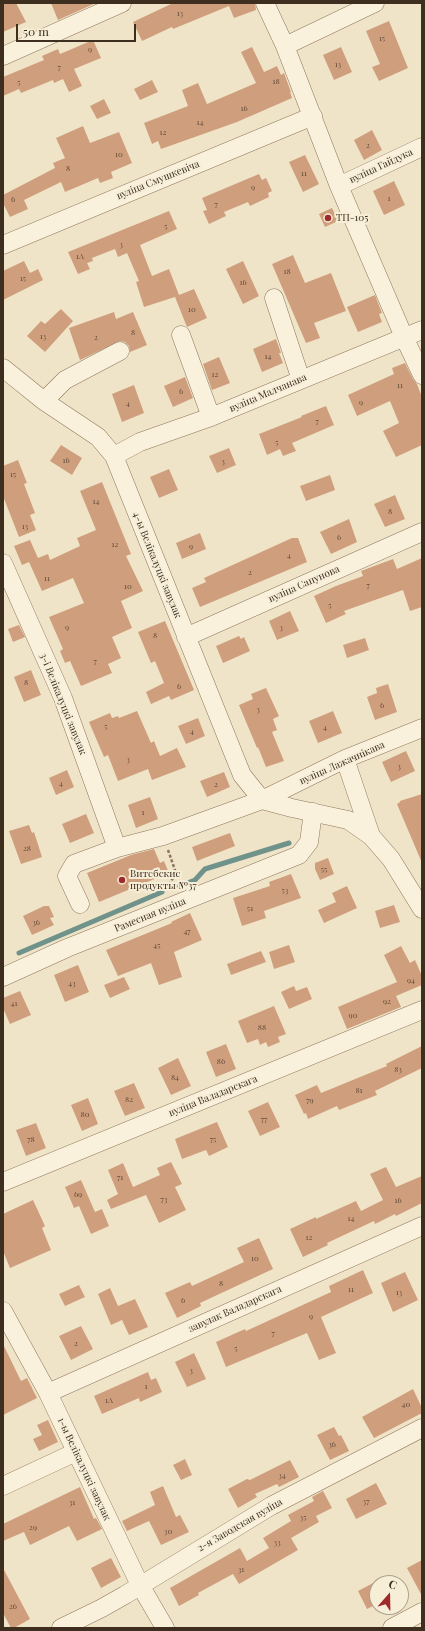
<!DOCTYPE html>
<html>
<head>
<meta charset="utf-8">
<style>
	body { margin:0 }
	#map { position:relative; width:425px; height:1631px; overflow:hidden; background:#f0e4c8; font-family:"Playfair Display",serif }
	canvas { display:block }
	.frame { position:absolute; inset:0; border:4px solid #3d2e20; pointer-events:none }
	.north { position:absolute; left:369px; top:1575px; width:40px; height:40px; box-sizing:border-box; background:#f7eed8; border:1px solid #ada18e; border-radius:50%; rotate:20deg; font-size:11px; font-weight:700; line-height:16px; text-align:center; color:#3d2e20 }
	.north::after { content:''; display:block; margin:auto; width:14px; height:18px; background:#9e2a2b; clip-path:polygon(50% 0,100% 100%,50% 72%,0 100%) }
	.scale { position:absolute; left:16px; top:24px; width:120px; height:18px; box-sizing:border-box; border:2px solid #3d2e20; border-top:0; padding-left:5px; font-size:12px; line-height:14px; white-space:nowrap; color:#3d2e20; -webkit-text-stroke:3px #f7eed8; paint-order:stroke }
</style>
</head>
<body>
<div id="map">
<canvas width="425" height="1631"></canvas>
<div class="frame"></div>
<div class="north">С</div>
<div class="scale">50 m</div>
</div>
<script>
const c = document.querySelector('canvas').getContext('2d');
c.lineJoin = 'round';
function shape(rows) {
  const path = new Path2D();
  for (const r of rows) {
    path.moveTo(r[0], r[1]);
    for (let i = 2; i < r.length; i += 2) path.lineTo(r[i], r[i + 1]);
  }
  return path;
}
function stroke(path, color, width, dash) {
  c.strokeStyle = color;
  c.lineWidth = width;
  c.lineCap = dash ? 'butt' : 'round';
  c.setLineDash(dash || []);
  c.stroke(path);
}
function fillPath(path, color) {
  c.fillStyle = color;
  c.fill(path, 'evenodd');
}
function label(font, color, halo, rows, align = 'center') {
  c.font = font + ' "Playfair Display",serif';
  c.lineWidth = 4;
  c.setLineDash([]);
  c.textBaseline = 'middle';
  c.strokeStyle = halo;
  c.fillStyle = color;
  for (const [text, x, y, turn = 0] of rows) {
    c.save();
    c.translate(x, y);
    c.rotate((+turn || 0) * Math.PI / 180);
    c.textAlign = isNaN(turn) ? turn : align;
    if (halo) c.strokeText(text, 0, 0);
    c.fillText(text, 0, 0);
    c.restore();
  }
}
const stream = shape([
	[177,887,195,880,205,869,289,843],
	[19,953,162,892]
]);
const building = shape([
	[3,3,16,3,26,22,3,32],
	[51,3,96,3,58,20],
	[173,3,255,3,256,10,234,18,229,6,173,29,172,27,142,41,133,22],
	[389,21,408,68,379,81,372,67,380,64,366,31],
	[93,40,101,58,74,69,82,86,69,92,63,79,54,83,53,80,21,93,19,89,3,96,3,77,44,60,42,56,58,49,60,54],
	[252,47,264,72,277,66,281,75,284,73,291,92,290,92,292,98,237,122,161,149,158,141,152,144,144,123,188,106,182,90,198,83,207,104,256,83,241,52],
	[341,47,352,72,334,80,323,55],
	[152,80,158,92,140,100,134,89],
	[104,99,111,113,97,119,90,106],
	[83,126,90,143,119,132,132,163,111,172,113,178,100,183,98,178,65,192,61,182,24,200,28,209,10,217,3,203,3,195,55,168,53,163,65,158,56,138],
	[372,130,382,150,364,160,354,140],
	[305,155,319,184,303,192,289,162],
	[259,174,262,180,266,178,272,191,268,193,269,197,250,206,248,202,224,212,226,216,209,224,203,211,207,210,202,198],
	[394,181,405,205,384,215,373,191],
	[332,208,338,221,325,227,319,214],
	[169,211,177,229,140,245,152,276,169,269,179,295,194,289,207,318,187,327,175,297,178,296,144,307,136,282,139,281,127,253,118,257,115,249,92,258,93,261,87,263,90,269,78,274,68,252],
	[293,255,305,283,331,273,346,311,314,323,320,338,306,343,272,264],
	[24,261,30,273,38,269,43,280,3,300,3,271],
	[243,261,259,296,243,304,226,269],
	[375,295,382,313,379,314,382,322,358,332,347,307],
	[61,309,73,321,45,352,27,336,41,321,45,324],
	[114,312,116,319,133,312,147,345,130,352,129,346,125,342,120,341,80,360,69,328],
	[276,339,281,353,279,353,283,363,262,372,253,349],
	[219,357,230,383,212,390,203,364],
	[405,363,413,379,417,384,422,397,422,445,396,457,383,431,399,423,390,401,357,416,348,395,394,374,392,368],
	[185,377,193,398,173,407,164,386],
	[134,385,144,413,122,422,112,394],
	[326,406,334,425,292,443,296,451,283,456,280,449,267,455,259,434,302,417,301,416],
	[61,445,82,458,72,475,50,461],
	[229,448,236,465,217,473,209,456],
	[18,460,27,483,24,484,35,513,30,515,36,530,19,537,3,496,3,466],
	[169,469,178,490,159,498,150,477],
	[330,475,335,490,306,501,300,486],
	[102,482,131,554,126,556,143,591,121,601,132,628,112,637,121,658,108,664,112,673,81,686,70,661,65,663,60,651,63,649,49,617,84,603,73,578,42,591,29,562,22,565,14,546,30,540,38,558,48,554,50,560,80,546,77,538,96,530,80,491],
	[395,495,405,519,385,527,374,504],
	[349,519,357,542,331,554,320,532],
	[200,533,206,549,182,559,176,543],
	[292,538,298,538,307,562,200,607,192,588,206,582,204,578],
	[422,558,422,607,410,611,403,590,344,611,346,614,326,623,314,596,336,586,363,576,361,571,393,559,397,569],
	[290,611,299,631,277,640,269,621],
	[165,621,194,690,171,700,169,696,151,704,146,692,164,683,155,661,151,663,138,632],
	[19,625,25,637,13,642,8,629],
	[239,636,241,639,244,637,250,651,223,663,216,646],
	[365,638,369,650,347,658,343,645],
	[31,670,41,695,24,702,14,677],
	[388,684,397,712,375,720,367,697,377,693,376,688],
	[266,688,279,716,273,719,277,730,272,732,284,761,266,767,258,747,257,748,239,705,253,699,251,694],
	[137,711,151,743,154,741,160,756,177,748,186,767,152,780,148,769,118,781,108,755,104,757,89,722,110,713,112,718,118,716,119,718],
	[333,711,342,733,318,743,309,721],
	[198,718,205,736,186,744,178,726],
	[406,751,415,771,391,782,382,762],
	[67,770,74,787,56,795,49,778],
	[224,772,230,787,207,797,200,781],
	[422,794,422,863,397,804,400,802,400,801],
	[150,797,158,819,136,828,128,805],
	[86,814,94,833,70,843,62,824],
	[29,825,32,833,34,832,42,857,21,864,9,831],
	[230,833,235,846,197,861,192,847],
	[154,849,160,863,164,861,169,873,99,902,87,873,131,855],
	[328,858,334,874,320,880,315,869,315,863],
	[291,874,301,898,264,911,266,918,242,926,233,898,270,886,269,882],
	[347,886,357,908,324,923,318,910,336,902,332,893],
	[394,905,400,922,380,928,375,911],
	[44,906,49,906,54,917,50,918,54,925,32,935,23,916],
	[190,913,202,940,174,952,182,977,159,985,151,963,118,976,106,950,172,923,171,922],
	[289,945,295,962,274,969,269,952],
	[401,946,410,963,415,960,422,976,422,985,396,996,401,1007,347,1029,338,1007,397,982,384,955],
	[261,951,266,962,231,975,227,964],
	[78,965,89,992,65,1002,54,975],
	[124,977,130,989,110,998,104,985],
	[294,986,296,991,307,987,312,999,289,1009,281,992],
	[20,991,31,1015,10,1024,3,1008,3,998],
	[274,1006,286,1034,278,1037,280,1042,268,1047,266,1042,260,1045,258,1039,247,1043,238,1021],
	[226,1044,236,1069,216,1077,206,1052],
	[422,1046,422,1068,375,1091,377,1095,339,1110,337,1106,308,1119,306,1113,304,1114,295,1095,317,1085,321,1093,387,1066,386,1064],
	[178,1058,191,1086,171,1095,158,1068],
	[134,1083,145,1108,125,1116,114,1091],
	[88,1098,98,1124,82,1131,71,1105],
	[268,1102,280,1127,260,1136,248,1111],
	[217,1122,228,1147,209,1156,206,1150,182,1159,175,1139],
	[36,1123,46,1148,26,1156,16,1130],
	[171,1162,182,1184,175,1187,186,1210,159,1223,146,1195,111,1209,107,1200,118,1194,108,1170,123,1163,133,1187,160,1175,157,1168],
	[386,1167,396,1187,422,1176,422,1203,396,1216,395,1214,375,1224,374,1221,327,1243,328,1245,303,1257,290,1229,316,1217,316,1219,356,1201,361,1211,383,1200,370,1174],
	[81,1180,95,1212,102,1209,109,1226,91,1234,79,1206,74,1208,65,1187],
	[33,1200,45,1226,42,1228,51,1250,10,1268,3,1251,3,1214],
	[259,1238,273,1269,200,1303,201,1306,177,1318,165,1293,190,1282,192,1286,244,1262,237,1248],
	[363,1270,373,1293,321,1317,336,1353,319,1360,307,1333,226,1367,216,1342,245,1329,246,1331,331,1292,329,1286],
	[405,1272,418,1300,393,1312,381,1283],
	[79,1285,85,1297,65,1306,59,1294],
	[110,1288,118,1306,135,1299,148,1327,129,1335,122,1320,111,1325,98,1294],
	[81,1326,93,1349,71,1360,59,1336],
	[3,1344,21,1381,27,1378,37,1398,3,1415],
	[194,1353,206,1379,187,1387,175,1362],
	[148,1372,151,1380,156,1378,162,1392,140,1402,139,1398,102,1414,94,1396],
	[413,1389,422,1408,422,1413,374,1438,362,1417],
	[48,1420,58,1442,39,1451,33,1439,42,1435,37,1425],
	[334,1427,339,1436,341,1435,349,1451,330,1460,317,1435],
	[185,1459,192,1475,181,1480,173,1465],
	[290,1460,299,1477,279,1487,277,1484,255,1494,257,1497,238,1508,228,1489,247,1479,250,1480],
	[376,1483,387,1504,356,1519,346,1499],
	[163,1486,176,1517,180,1515,189,1532,161,1545,149,1521,127,1531,122,1521,155,1505,150,1492],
	[80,1487,94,1519,96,1518,102,1529,77,1541,69,1526,30,1545,24,1532,3,1541,3,1524],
	[323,1491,332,1508,316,1516,319,1522,291,1538,298,1550,239,1584,233,1574,198,1593,199,1595,179,1606,170,1588,240,1548,247,1561,269,1548,263,1538,291,1521,288,1515,314,1501,312,1497],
	[111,1558,121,1577,101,1588,91,1568],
	[422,1560,422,1596,407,1568],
	[3,1568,30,1619,14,1628,11,1628,3,1613],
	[377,1581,377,1604,367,1609,358,1591]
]);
const path = shape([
	[168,850,176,873,170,883,172,888]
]);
const minor = shape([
	[265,3,285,46,339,186,404,337,422,375],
	[285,46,375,3],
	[3,56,122,3],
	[339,186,422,147],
	[3,245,313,116],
	[274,298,301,380],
	[181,335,211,417],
	[3,368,44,401,98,437,114,456,242,775,262,800],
	[44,401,65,380,120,351],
	[114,456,140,442,211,417,422,330],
	[3,563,63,698,117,848],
	[186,637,422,532],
	[345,759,371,836],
	[262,800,292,808,348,820,371,836,391,859,422,909],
	[80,904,67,876,74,864,117,848,163,836,262,800,345,759,422,728],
	[3,977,67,948,299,855,309,842,313,812],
	[3,1182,422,1010],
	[3,1311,48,1393,140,1585,165,1628],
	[48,1393,422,1226],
	[3,1486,76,1452],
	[61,1628,102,1608,125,1595,271,1506,422,1428],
	[392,1628,422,1612]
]);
const markers = [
	[328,218,4,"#9e2a2b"],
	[122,880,4,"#9e2a2b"]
];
const numberNames = [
	["13",180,13],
	["15",382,38],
	["9",90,49],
	["13",338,64],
	["7",59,67],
	["18",276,81],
	["5",19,82],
	["16",244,108],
	["14",200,122],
	["12",163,132],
	["2",368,145],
	["10",119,154],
	["8",68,168],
	["11",304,173],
	["9",253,187],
	["1",389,198],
	["6",13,199],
	["7",216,204],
	["5",166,226],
	["3",121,244],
	["1А",80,256],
	["18",287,271],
	["15",23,278],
	["16",243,282],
	["10",192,309],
	["8",133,332],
	["13",43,336],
	["2",96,337],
	["14",268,356],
	["12",215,374],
	["11",400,385],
	["6",181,391],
	["9",361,402],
	["4",128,403],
	["7",317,421],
	["5",277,442],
	["16",66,460],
	["3",223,461],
	["15",13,474],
	["14",96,501],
	["8",390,511],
	["13",25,526],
	["6",339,537],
	["12",115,544],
	["9",191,546],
	["4",289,555],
	["2",250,572],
	["11",47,578],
	["7",368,585],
	["10",128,586],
	["5",330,605],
	["9",67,627],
	["3",281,627],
	["8",155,635],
	["7",95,661],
	["8",26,682],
	["6",179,686],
	["6",382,705],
	["3",258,709],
	["5",106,726],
	["4",325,727],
	["4",192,731],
	["3",128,759],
	["3",399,766],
	["4",61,783],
	["2",216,784],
	["1",143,812],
	["28",27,848],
	["55",324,869],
	["53",285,890],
	["51",250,908],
	["36",36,922],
	["47",187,931],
	["45",157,945],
	["94",411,980],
	["43",72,983],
	["92",387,1001],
	["41",14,1003],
	["90",353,1015],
	["88",262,1027],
	["86",221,1061],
	["83",398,1069],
	["84",175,1077],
	["81",359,1090],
	["82",129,1099],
	["79",310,1100],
	["80",85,1114],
	["77",264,1119],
	["78",31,1139],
	["75",213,1139],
	["71",120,1177],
	["69",78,1194],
	["73",164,1199],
	["16",398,1200],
	["14",351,1218],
	["12",309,1237],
	["10",255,1258],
	["8",221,1283],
	["11",351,1289],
	["13",399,1292],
	["6",183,1300],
	["9",311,1316],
	["7",273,1333],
	["2",76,1343],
	["5",236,1348],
	["3",191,1370],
	["1",146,1386],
	["1А",109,1400],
	["40",406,1404],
	["36",332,1444],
	["34",282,1475],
	["37",366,1501],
	["31",72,1502],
	["35",303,1517],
	["29",33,1527],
	["30",168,1531],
	["33",277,1542],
	["31",241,1569],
	["26",13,1606]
];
const streetNames = [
	["вуліца Гайдука",381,166,-25],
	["вуліца Смушкевіча",158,180,-22],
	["вуліца Малчанава",268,393,-23],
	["4-ы Велікалуцкі завулак",157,565,68],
	["вуліца Сапунова",304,584,-24],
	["3-і Велікалуцкі завулак",63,704,68],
	["вуліца Лажачнікава",342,763,-24],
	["Рамесная вуліца",150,915,-22],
	["вуліца Валадарскага",213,1096,-22],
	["завулак Валадарскага",235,1309,-24],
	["1-ы Велікалуцкі завулак",84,1469,65],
	["2-я Заводская вуліца",240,1525,-30]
];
const poiNames = [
	["ТП-105",336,218],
	["Витебские",130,874],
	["продукты №37",130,886]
];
stroke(stream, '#6f938a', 5);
fillPath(building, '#cf9f7d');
stroke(minor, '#8d765c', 19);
stroke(path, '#8d765c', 2.5, [3, 2]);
stroke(minor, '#faf1dc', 18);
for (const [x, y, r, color] of markers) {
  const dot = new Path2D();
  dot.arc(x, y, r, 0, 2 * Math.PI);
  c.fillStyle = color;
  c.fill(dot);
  stroke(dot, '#f7eed8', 1.5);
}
label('8px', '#624a37', null, numberNames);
label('10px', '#3d2e20', '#f7eed8', streetNames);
label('10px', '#3d2e20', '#f7eed8', poiNames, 'left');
</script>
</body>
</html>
